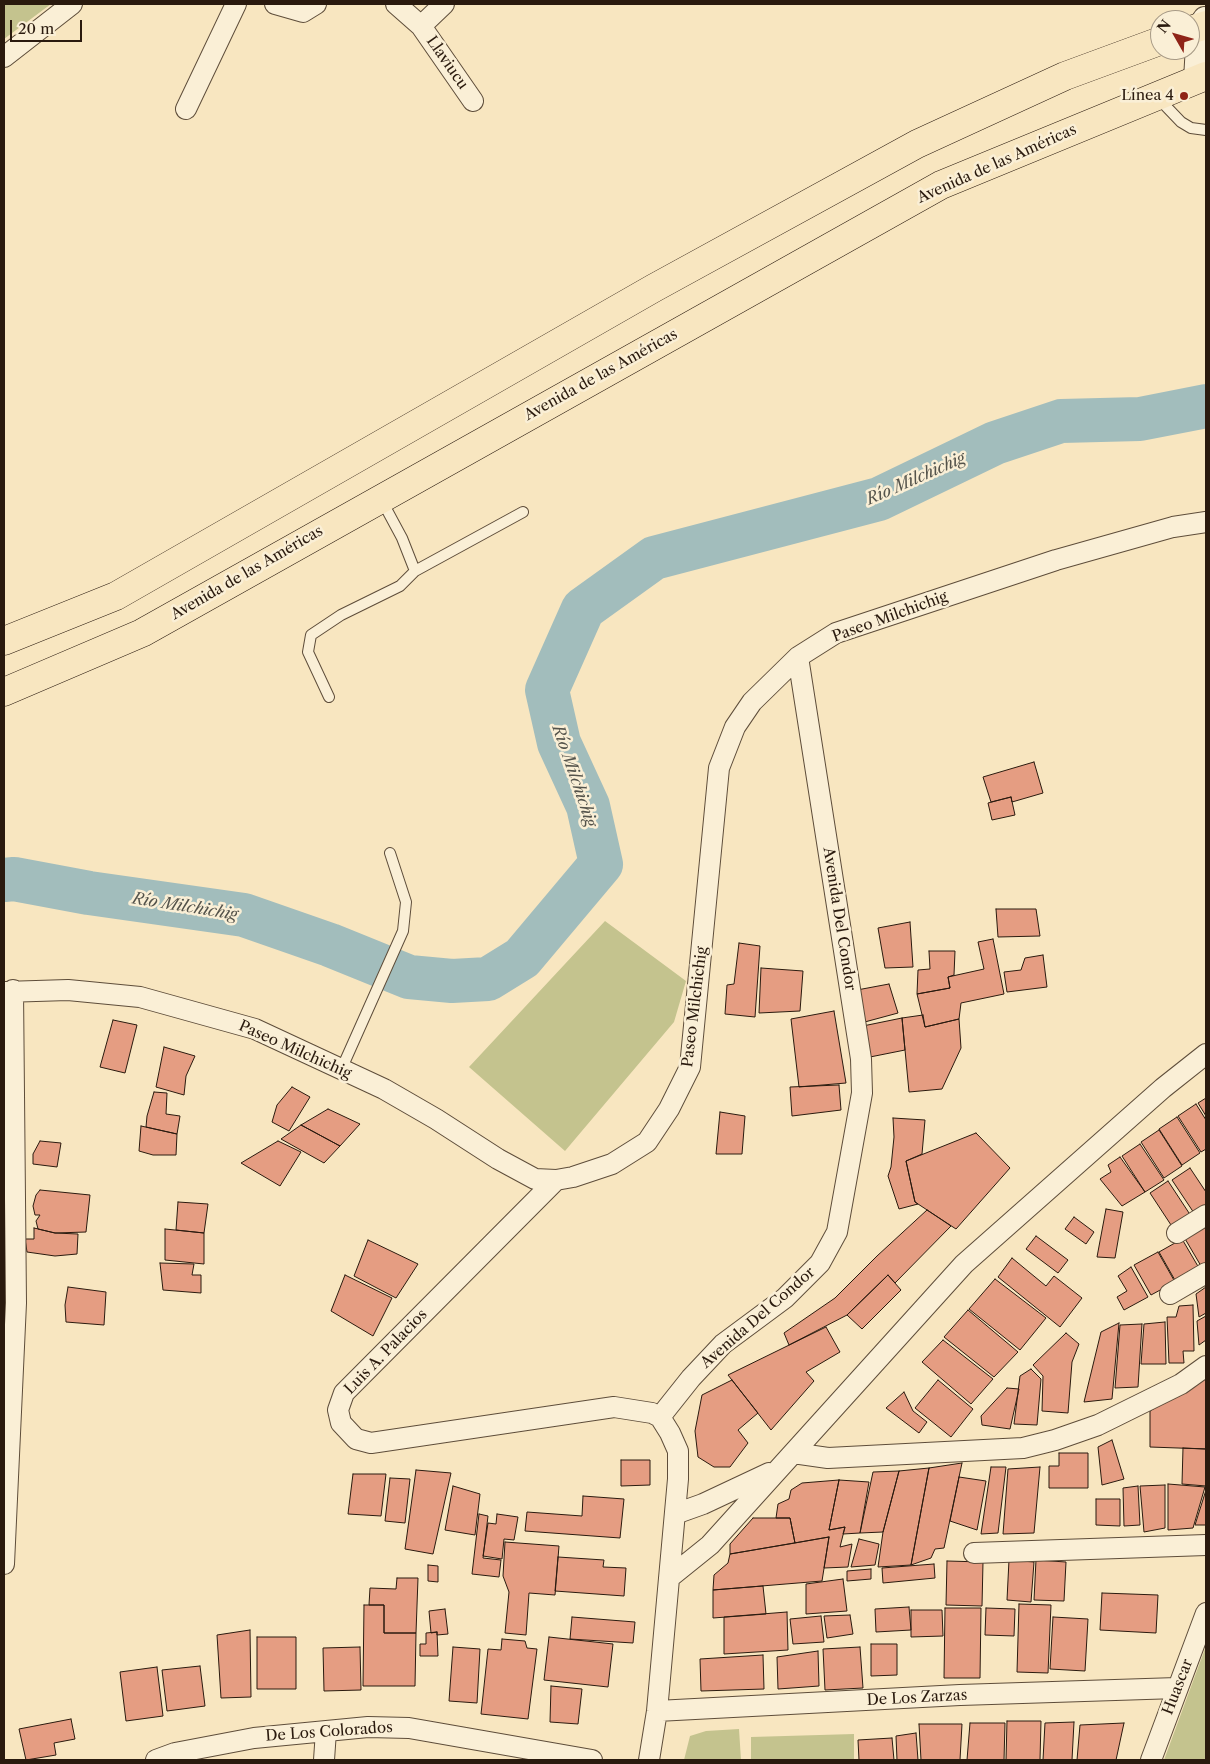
<!DOCTYPE html>
<html>
<head>
<meta charset="utf-8">
<style>
	body { margin:0 }
	#map { position:relative; width:1210px; height:1764px; overflow:hidden; background:#f8e6c0; font-family:"Libre Caslon Text",serif }
	canvas { display:block }
	.frame { position:absolute; inset:0; border:5px solid #2a1a0e; pointer-events:none }
	.north { position:absolute; left:1150px; top:10px; width:50px; height:50px; box-sizing:border-box; background:#faefd6; border:1px solid #a79a86; border-radius:50%; rotate:308deg; font-size:14px; font-weight:700; line-height:20px; text-align:center; color:#2a1a0e }
	.north::after { content:''; display:block; margin:auto; width:18px; height:22px; background:#8f2418; clip-path:polygon(50% 0,100% 100%,50% 72%,0 100%) }
	.scale { position:absolute; left:10px; top:20px; width:72px; height:22px; box-sizing:border-box; border:2px solid #2a1a0e; border-top:0; padding-left:6px; font-size:15px; line-height:18px; white-space:nowrap; color:#2a1a0e; -webkit-text-stroke:4px #faefd6; paint-order:stroke }
</style>
</head>
<body>
<div id="map">
<canvas width="1210" height="1764"></canvas>
<div class="frame"></div>
<div class="north">N</div>
<div class="scale">20 m</div>
</div>
<script>
const c = document.querySelector('canvas').getContext('2d');
c.lineJoin = 'round';
function fillPath(path, color) {
  c.fillStyle = color;
  c.fill(path, 'evenodd');
}
function shape(rows) {
  const path = new Path2D();
  for (const r of rows) {
    path.moveTo(r[0], r[1]);
    for (let i = 2; i < r.length; i += 2) path.lineTo(r[i], r[i + 1]);
  }
  return path;
}
function stroke(path, color, width, dash) {
  c.strokeStyle = color;
  c.lineWidth = width;
  c.lineCap = dash ? 'butt' : 'round';
  c.setLineDash(dash || []);
  c.stroke(path);
}
function label(font, color, halo, rows, align = 'center') {
  c.font = font + ' "Libre Caslon Text",serif';
  c.lineWidth = 5;
  c.setLineDash([]);
  c.textBaseline = 'middle';
  c.strokeStyle = halo;
  c.fillStyle = color;
  for (const [text, x, y, turn = 0] of rows) {
    c.save();
    c.translate(x, y);
    c.rotate((+turn || 0) * Math.PI / 180);
    c.textAlign = isNaN(turn) ? turn : align;
    if (halo) c.strokeText(text, 0, 0);
    c.fillText(text, 0, 0);
    c.restore();
  }
}
const green = shape([
	[4,4,51,4,4,39],
	[605,921,686,981,674,1022,565,1151,469,1067],
	[1206,1646,1206,1760,1164,1760],
	[739,1729,741,1760,684,1760,690,1736,706,1731],
	[854,1734,854,1760,751,1760,751,1737]
]);
const river = shape([
	[4,880,14,879,89,893,244,915,330,945,409,977,452,981,488,979,522,958,601,864,588,806,559,743,547,690,583,609,654,558,879,499,995,443,1061,421,1140,419,1206,406]
]);
const building = shape([
	[1034,762,1043,793,1012,802,1011,797,991,802,983,777,1034,762],
	[1011,797,1015,815,992,820,988,803,1011,797],
	[996,909,1036,909,1040,936,998,937,996,909],
	[910,922,913,967,885,968,878,928,910,922],
	[993,939,1004,994,961,1003,959,1019,925,1027,917,994,950,988,948,977,984,969,978,942,993,939],
	[739,943,760,946,755,1017,725,1014,727,985,734,984,739,943],
	[929,951,955,951,954,975,948,977,950,988,917,994,918,970,930,969,929,951],
	[1043,955,1047,987,1007,992,1004,972,1021,970,1025,958,1043,955],
	[761,968,803,971,800,1011,759,1013,761,968],
	[889,984,898,1013,861,1023,857,990,889,984],
	[834,1011,846,1083,799,1087,791,1019,834,1011],
	[923,1015,925,1027,959,1019,961,1048,942,1089,909,1092,902,1018,923,1015],
	[902,1018,905,1050,865,1058,858,1027,902,1018],
	[113,1020,137,1025,125,1073,100,1067,113,1020],
	[164,1047,195,1056,186,1076,184,1095,156,1087,164,1047],
	[839,1085,841,1110,792,1116,790,1087,839,1085],
	[292,1087,310,1097,289,1131,272,1122,277,1105,292,1087],
	[154,1092,167,1093,166,1114,180,1116,177,1134,146,1127,147,1116,154,1092],
	[1206,1098,1206,1116,1198,1103,1206,1098],
	[1196,1104,1206,1120,1206,1149,1201,1152,1178,1116,1196,1104],
	[328,1109,360,1124,340,1146,301,1125,328,1109],
	[720,1112,745,1116,742,1154,716,1154,720,1112],
	[1177,1117,1200,1153,1182,1165,1159,1129,1177,1117],
	[893,1118,925,1120,922,1154,906,1161,915,1202,918,1204,899,1209,888,1176,891,1167,894,1137,893,1118],
	[301,1125,340,1146,324,1163,281,1139,301,1125],
	[141,1126,177,1134,176,1155,153,1155,139,1151,141,1126],
	[1159,1130,1182,1166,1164,1178,1141,1142,1159,1130],
	[976,1133,1010,1168,956,1229,915,1202,906,1161,976,1133],
	[40,1141,61,1143,57,1167,33,1164,33,1154,40,1141],
	[278,1141,301,1152,280,1186,241,1163,278,1141],
	[1140,1144,1164,1180,1145,1192,1122,1156,1140,1144],
	[1120,1157,1145,1192,1122,1206,1100,1179,1111,1172,1108,1165,1120,1157],
	[1190,1168,1206,1192,1206,1209,1196,1216,1172,1180,1190,1168],
	[1168,1181,1191,1216,1173,1228,1150,1193,1168,1181],
	[40,1190,90,1195,86,1232,55,1233,38,1229,36,1221,40,1215,35,1215,33,1206,36,1195,40,1190],
	[178,1202,208,1204,204,1233,176,1230,178,1202],
	[1106,1209,1123,1212,1115,1258,1097,1257,1106,1209],
	[927,1210,951,1226,895,1283,888,1275,847,1315,789,1345,784,1333,835,1298,877,1256,927,1210],
	[1074,1217,1094,1232,1086,1244,1065,1229,1074,1217],
	[1206,1224,1206,1263,1201,1266,1184,1237,1206,1224],
	[34,1228,55,1233,78,1234,77,1254,55,1256,27,1252,25,1239,34,1239,34,1228],
	[165,1229,204,1233,204,1264,165,1260,165,1229],
	[1036,1236,1068,1260,1058,1273,1026,1249,1036,1236],
	[1182,1239,1199,1268,1176,1282,1159,1252,1182,1239],
	[368,1240,418,1264,396,1298,354,1276,368,1240],
	[1158,1252,1175,1282,1151,1295,1134,1265,1158,1252],
	[1012,1258,1046,1286,1054,1276,1082,1298,1060,1327,998,1277,1012,1258],
	[160,1263,194,1264,192,1275,201,1275,201,1293,163,1290,160,1263],
	[1131,1267,1148,1297,1124,1310,1117,1297,1127,1291,1118,1276,1131,1267],
	[345,1275,392,1298,373,1336,331,1311,345,1275],
	[888,1275,901,1290,862,1329,847,1315,888,1275],
	[995,1279,1046,1318,1020,1350,969,1309,995,1279],
	[68,1287,106,1292,104,1325,66,1322,65,1305,68,1287],
	[1206,1287,1206,1313,1199,1317,1196,1294,1206,1287],
	[1193,1305,1194,1351,1183,1351,1184,1363,1169,1363,1167,1317,1176,1317,1179,1306,1193,1305],
	[968,1310,1018,1352,994,1377,944,1337,968,1310],
	[1206,1316,1206,1340,1199,1345,1197,1321,1206,1316],
	[1165,1322,1166,1364,1141,1364,1144,1324,1165,1322],
	[1119,1323,1112,1399,1084,1402,1101,1332,1119,1323],
	[1142,1324,1138,1387,1115,1388,1120,1325,1142,1324],
	[826,1327,840,1352,806,1372,814,1381,771,1430,728,1375,826,1327],
	[1066,1333,1079,1344,1072,1362,1068,1413,1042,1411,1043,1376,1033,1365,1066,1333],
	[943,1340,993,1379,971,1404,922,1362,943,1340],
	[1031,1369,1041,1379,1037,1425,1014,1424,1020,1376,1031,1369],
	[1206,1376,1206,1449,1150,1447,1150,1411,1206,1376],
	[732,1380,758,1413,738,1430,748,1443,730,1467,714,1467,698,1457,695,1431,702,1395,732,1380],
	[938,1380,973,1409,951,1437,915,1408,938,1380],
	[1007,1388,1019,1389,1010,1429,982,1425,981,1416,1007,1388],
	[904,1392,913,1411,927,1422,919,1433,886,1408,904,1392],
	[1112,1440,1124,1479,1102,1485,1098,1447,1112,1440],
	[1183,1448,1206,1449,1206,1486,1182,1484,1183,1448],
	[1059,1453,1088,1453,1088,1488,1049,1488,1049,1466,1059,1466,1059,1453],
	[621,1460,650,1460,650,1485,621,1486,621,1460],
	[962,1463,944,1548,935,1549,931,1558,911,1565,929,1468,962,1463],
	[991,1467,1006,1467,998,1533,981,1534,991,1467],
	[1040,1467,1034,1533,1003,1534,1008,1469,1040,1467],
	[929,1468,911,1565,878,1567,883,1532,899,1471,929,1468],
	[416,1470,451,1473,433,1554,405,1549,416,1470],
	[899,1471,883,1532,860,1533,873,1472,899,1471],
	[353,1474,386,1474,381,1516,348,1514,353,1474],
	[959,1477,986,1481,977,1530,950,1521,959,1477],
	[390,1478,410,1479,405,1523,385,1521,390,1478],
	[839,1480,829,1530,845,1527,840,1547,852,1544,848,1567,824,1568,829,1537,795,1543,790,1518,776,1518,778,1504,789,1499,791,1490,802,1483,839,1480],
	[839,1480,869,1482,860,1533,843,1534,845,1527,829,1530,839,1480],
	[1168,1484,1205,1487,1193,1528,1168,1530,1168,1484],
	[1165,1485,1165,1528,1144,1532,1140,1486,1165,1485],
	[453,1486,480,1494,475,1535,445,1530,453,1486],
	[1138,1486,1140,1525,1124,1526,1123,1488,1138,1486],
	[1206,1490,1206,1525,1195,1525,1206,1490],
	[583,1496,624,1499,620,1538,525,1531,527,1512,582,1516,583,1496],
	[1096,1499,1120,1499,1120,1526,1096,1525,1096,1499],
	[479,1514,488,1516,483,1558,501,1560,499,1577,472,1574,479,1514],
	[497,1514,518,1517,514,1540,504,1539,502,1559,483,1556,488,1523,496,1524,497,1514],
	[753,1518,790,1518,795,1543,730,1554,730,1544,753,1518],
	[829,1537,822,1581,713,1590,714,1575,728,1563,730,1554,829,1537],
	[859,1539,879,1544,875,1565,851,1567,859,1539],
	[505,1542,559,1546,555,1595,529,1593,526,1635,505,1633,509,1592,503,1576,505,1542],
	[558,1557,604,1560,603,1567,626,1568,624,1596,555,1591,558,1557],
	[1009,1560,1034,1562,1031,1602,1007,1600,1009,1560],
	[1036,1560,1066,1562,1064,1601,1034,1600,1036,1560],
	[947,1561,983,1562,982,1606,946,1605,947,1561],
	[934,1564,935,1578,883,1583,882,1568,934,1564],
	[428,1565,438,1566,438,1582,428,1581,428,1565],
	[871,1569,871,1579,847,1581,847,1571,871,1569],
	[397,1578,418,1578,416,1633,384,1633,384,1605,369,1605,370,1588,396,1589,397,1578],
	[843,1579,847,1611,806,1614,806,1584,843,1579],
	[763,1586,766,1614,713,1618,713,1590,763,1586],
	[1102,1593,1158,1595,1156,1633,1100,1630,1102,1593],
	[1019,1604,1051,1605,1048,1673,1017,1672,1019,1604],
	[364,1605,384,1605,384,1633,416,1633,415,1686,363,1686,364,1605],
	[909,1607,911,1630,876,1632,875,1609,909,1607],
	[945,1608,981,1608,980,1678,944,1678,945,1608],
	[986,1608,1015,1609,1014,1636,985,1635,986,1608],
	[445,1609,448,1634,437,1635,437,1632,431,1633,429,1611,445,1609],
	[911,1610,942,1610,943,1636,911,1637,911,1610],
	[787,1612,788,1650,724,1654,724,1617,787,1612],
	[850,1615,853,1634,827,1638,824,1616,850,1615],
	[821,1616,824,1642,793,1644,790,1619,821,1616],
	[572,1617,635,1622,633,1643,570,1639,572,1617],
	[1053,1617,1088,1619,1085,1671,1050,1669,1053,1617],
	[250,1630,251,1697,221,1698,217,1635,250,1630],
	[437,1632,438,1656,420,1656,420,1644,426,1644,426,1633,437,1632],
	[257,1637,296,1637,296,1689,257,1689,257,1637],
	[549,1637,613,1644,608,1687,544,1680,549,1637],
	[502,1639,525,1641,527,1648,537,1649,528,1719,481,1714,488,1649,501,1650,502,1639],
	[871,1644,897,1644,897,1675,871,1676,871,1644],
	[360,1647,361,1690,324,1691,323,1648,360,1647],
	[453,1647,480,1649,477,1703,449,1701,453,1647],
	[860,1647,863,1688,825,1690,823,1649,860,1647],
	[818,1651,819,1686,778,1689,777,1657,818,1651],
	[763,1655,764,1689,701,1691,700,1659,763,1655],
	[200,1666,205,1706,167,1711,162,1670,200,1666],
	[157,1667,163,1716,126,1721,120,1672,157,1667],
	[551,1686,582,1689,578,1724,550,1722,551,1686],
	[71,1719,75,1739,54,1743,56,1755,26,1760,19,1729,71,1719],
	[1007,1721,1041,1721,1040,1760,1006,1760,1007,1721],
	[1074,1722,1072,1760,1043,1760,1045,1723,1074,1722],
	[970,1723,1005,1723,1004,1760,967,1760,970,1723],
	[1124,1723,1116,1760,1077,1760,1080,1725,1124,1723],
	[919,1724,962,1724,960,1760,921,1760,919,1724],
	[916,1733,918,1760,897,1760,896,1736,916,1733],
	[892,1738,894,1760,859,1760,858,1740,892,1738]
]);
const lane = shape([
	[1158,98,1181,122,1191,128,1206,130],
	[415,571,523,512],
	[329,697,308,652,311,635,341,615,400,586,415,571,402,538,381,499],
	[341,1070,403,931,406,902,390,853]
]);
const street = shape([
	[275,4,303,12,316,4],
	[396,4,421,26,444,4],
	[421,26,473,101],
	[4,57,72,4],
	[1194,80,1197,27,1204,17],
	[186,109,236,4],
	[4,992,68,990,140,997,255,1029,384,1089,436,1119,498,1159,535,1179,556,1180,573,1177,612,1164,647,1142,669,1109,690,1067,719,768,735,727,752,702,798,657,836,633,1056,560,1173,527,1206,522],
	[556,1180,344,1393,338,1410,341,1423,356,1439,371,1443,614,1407,652,1413,660,1417],
	[1177,1233,1206,1215],
	[1170,1294,1206,1273],
	[793,1453,828,1458,1023,1448,1055,1440,1098,1425,1181,1384,1206,1366],
	[675,1514,703,1504,769,1473],
	[974,1553,1206,1545],
	[4,1564,16,1303,13,990],
	[669,1578,710,1545,964,1264,1163,1088,1206,1054],
	[657,1711,960,1695,1177,1688],
	[156,1760,175,1753,254,1738,368,1727,409,1728,592,1760],
	[324,1760,326,1731],
	[649,1760,657,1711,678,1479,678,1451,670,1433,660,1417,691,1378,723,1344,785,1298,820,1263,837,1232,862,1093,861,1059,798,657],
	[1151,1760,1206,1613]
]);
const primary = shape([
	[1190,30,1206,25],
	[4,641,116,596,654,288,917,144,1065,76,1160,41],
	[4,692,142,633,941,185,1206,76]
]);
const markers = [
	[1184,96,5,"#8f2418"]
];
const streetNames = [
	["Llaviucu",447,63,55],
	["Avenida de las Américas",997,164,-24],
	["Avenida de las Américas",601,375,-29],
	["Avenida de las Américas",247,573,-30],
	["Paseo Milchichig",890,617,-20],
	["Avenida Del Condor",839,919,81],
	["Paseo Milchichig",695,1007,-83],
	["Paseo Milchichig",295,1050,24],
	["Avenida Del Condor",758,1318,-41],
	["Luis A. Palacios",386,1352,-46],
	["Huascar",1178,1687,-69],
	["De Los Zarzas",917,1698,-3],
	["De Los Colorados",329,1732,-4]
];
const poiNames = [
	["Línea 4",1174,96]
];
const waterNames = [
	["Río Milchichig",916,479,-24],
	["Río Milchichig",574,776,71],
	["Río Milchichig",185,907,9]
];
fillPath(green, '#c4c38e');
stroke(river, '#a2bdbc', 44);
fillPath(building, '#e59d82');
stroke(building, '#2a1a0e', 1);
stroke(lane, '#5e4d3a', 12);
stroke(street, '#5e4d3a', 22);
stroke(primary, '#2a1a0e', 29);
stroke(lane, '#faefd6', 10);
stroke(street, '#faefd6', 20);
stroke(primary, '#f8e6c0', 28);
for (const [x, y, r, color] of markers) {
  const dot = new Path2D();
  dot.arc(x, y, r, 0, 2 * Math.PI);
  c.fillStyle = color;
  c.fill(dot);
  stroke(dot, '#faefd6', 2);
}
label('15px', '#2a1a0e', '#faefd6', streetNames);
label('15px', '#2a1a0e', '#faefd6', poiNames, 'right');
label('italic 16px', '#54534b', '#faefd6', waterNames);
</script>
</body>
</html>
